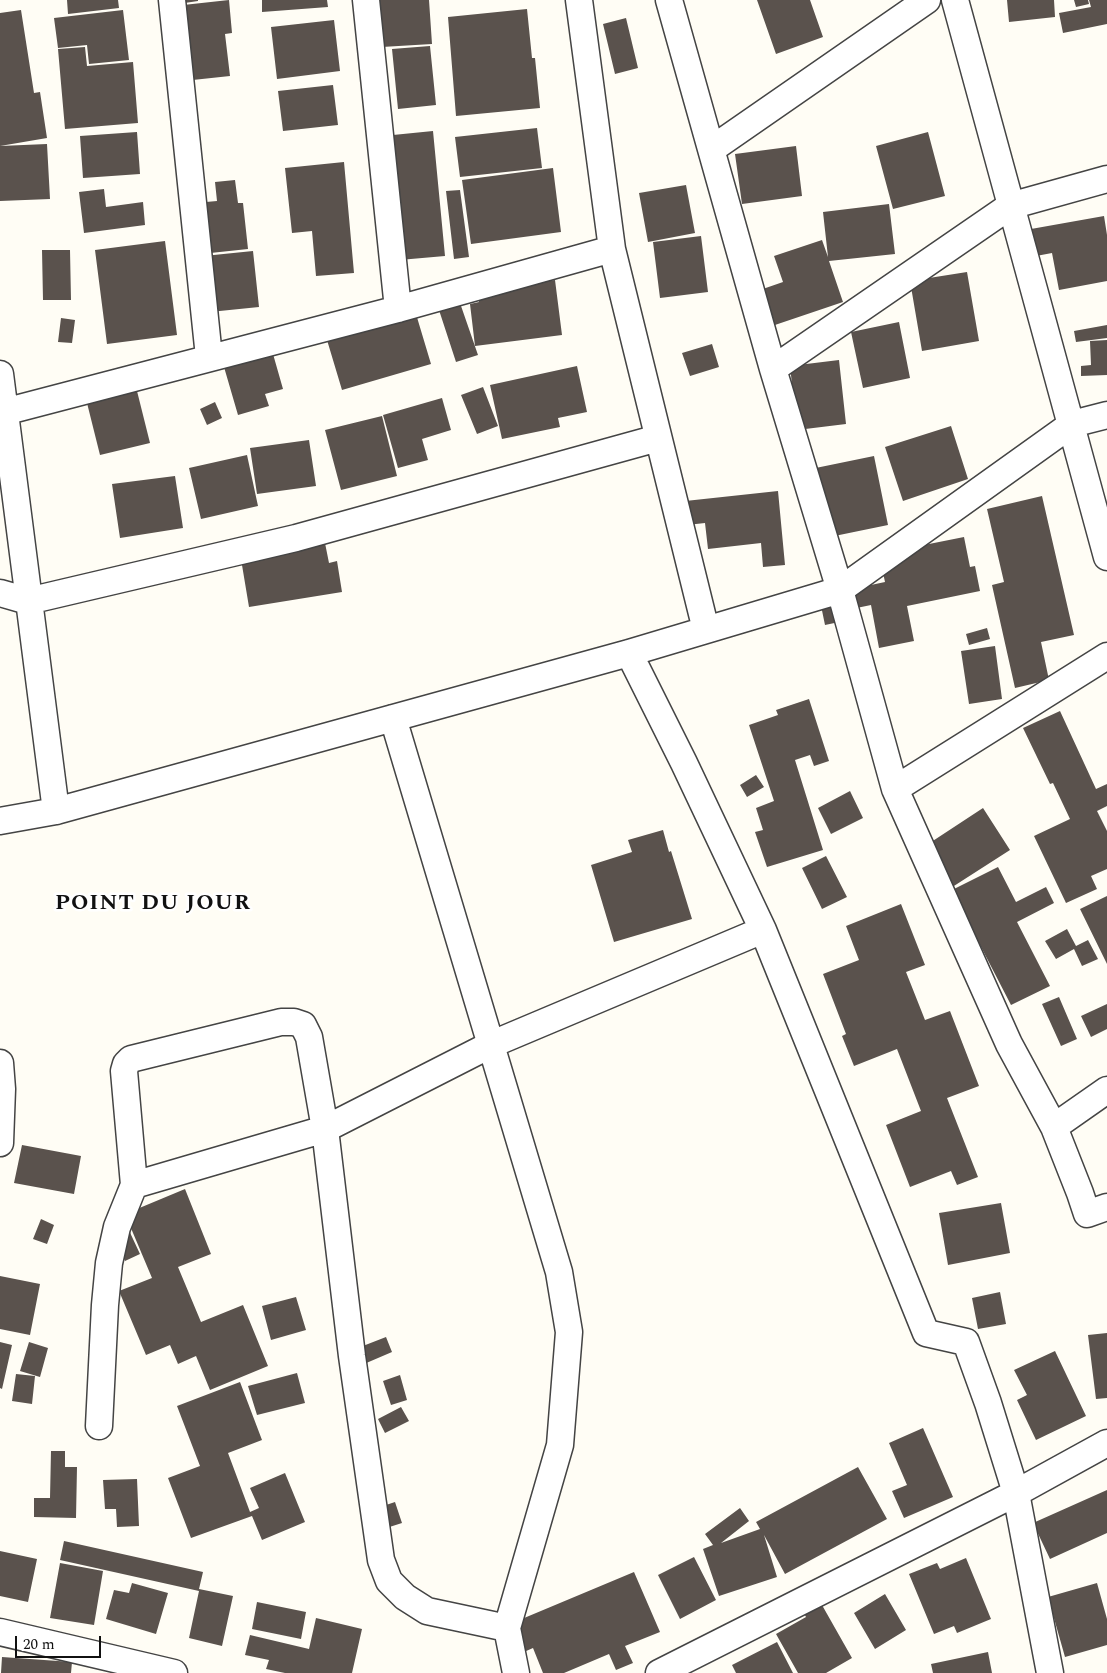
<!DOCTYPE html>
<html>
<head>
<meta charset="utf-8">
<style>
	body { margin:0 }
	#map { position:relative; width:1107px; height:1673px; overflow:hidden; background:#fffdf5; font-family:Spectral,serif }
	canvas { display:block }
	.scale { position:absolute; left:15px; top:1636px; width:86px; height:22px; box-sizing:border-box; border:2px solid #111; border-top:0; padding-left:6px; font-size:15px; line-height:18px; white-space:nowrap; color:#111; -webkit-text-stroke:4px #fff; paint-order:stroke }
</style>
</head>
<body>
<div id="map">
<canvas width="1107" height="1673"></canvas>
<div class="scale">20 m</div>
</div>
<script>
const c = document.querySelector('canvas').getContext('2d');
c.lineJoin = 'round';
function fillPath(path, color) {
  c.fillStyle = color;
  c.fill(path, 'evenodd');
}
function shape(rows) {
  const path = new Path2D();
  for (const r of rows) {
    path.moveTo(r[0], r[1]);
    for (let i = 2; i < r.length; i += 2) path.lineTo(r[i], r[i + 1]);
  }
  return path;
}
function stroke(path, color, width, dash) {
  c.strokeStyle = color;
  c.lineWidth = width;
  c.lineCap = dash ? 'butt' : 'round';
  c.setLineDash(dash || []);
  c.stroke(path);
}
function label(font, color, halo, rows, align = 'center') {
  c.font = font + ' Spectral,serif';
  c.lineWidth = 5;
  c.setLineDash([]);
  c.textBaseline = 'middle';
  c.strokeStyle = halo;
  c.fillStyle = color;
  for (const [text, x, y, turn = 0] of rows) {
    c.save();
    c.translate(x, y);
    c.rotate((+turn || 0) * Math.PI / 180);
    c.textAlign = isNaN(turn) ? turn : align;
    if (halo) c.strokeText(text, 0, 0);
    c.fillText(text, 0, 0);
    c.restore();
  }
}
const building = shape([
	[67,0,118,0,119,8,68,14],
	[171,0,198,0,198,1,171,5],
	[229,0,232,33,225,34,230,76,174,82,165,7],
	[262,0,327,0,328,7,262,12],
	[362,0,429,0,432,44,365,48],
	[757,0,810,0,823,37,776,54],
	[1007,0,1054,0,1055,17,1009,22],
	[1074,0,1088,0,1089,4,1076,7],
	[1089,0,1107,0,1107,24,1063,33,1059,13,1091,7],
	[527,9,532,58,535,58,540,108,456,116,448,17],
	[21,10,34,93,40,92,47,138,0,146,0,13],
	[123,10,129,60,89,64,87,45,58,48,54,18],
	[626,18,638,68,615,74,603,24],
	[334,20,340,71,277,79,271,27],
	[430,46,436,105,398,109,392,49],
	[85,47,87,66,133,62,138,123,65,129,58,49],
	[333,85,338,125,283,131,278,91],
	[537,128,542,168,460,177,455,137],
	[433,131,445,256,388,261,383,136],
	[137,132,140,174,83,178,80,136],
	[928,132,945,196,893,209,876,146],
	[47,144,50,199,0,201,0,146],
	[796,146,802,196,742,204,735,154],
	[344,162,354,273,316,276,312,231,292,233,285,168],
	[553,168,561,232,471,244,462,180],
	[235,180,238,203,243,203,248,249,201,254,195,203,217,201,215,182],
	[686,185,695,233,648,242,639,193],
	[104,189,106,207,143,202,145,225,84,233,79,192],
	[460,190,469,257,454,259,446,191],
	[889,204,895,254,829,261,843,302,769,327,757,291,783,282,774,256,822,240,828,257,823,212],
	[1104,216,1107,235,1107,281,1059,290,1052,253,1036,256,1031,229],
	[701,236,708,292,660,298,653,242],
	[165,241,177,335,107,344,95,250],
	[42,250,70,250,71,300,43,300],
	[253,251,259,307,200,313,194,257],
	[967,272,979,341,922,351,910,281],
	[555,280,562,335,475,346,470,304,479,302,478,290],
	[460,303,478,355,456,362,439,310],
	[416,314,431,364,342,390,327,340],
	[61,318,75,320,72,343,58,342],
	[899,322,910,378,863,388,851,332],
	[1107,325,1107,338,1076,342,1074,331],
	[1107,340,1107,375,1081,376,1081,366,1091,365,1090,341],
	[712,344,719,367,690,376,682,353],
	[273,354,283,389,265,394,269,406,238,415,224,367],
	[839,360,846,424,797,430,790,366],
	[577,366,587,412,558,418,560,427,502,439,490,385],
	[483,387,498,426,477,434,461,395],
	[137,391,150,443,100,455,87,403],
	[442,398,451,430,422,439,428,460,398,468,383,415],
	[215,402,222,418,207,425,200,409],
	[382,416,397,476,341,490,325,430],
	[951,426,968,479,903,501,885,447],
	[309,440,316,486,257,494,250,448],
	[247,455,258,506,201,519,189,468],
	[874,456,888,525,815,540,801,471],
	[175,476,183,528,120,538,112,484],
	[778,491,785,565,763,567,761,543,708,549,705,523,678,526,676,502],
	[1042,496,1074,635,1041,642,1049,680,1015,688,992,585,1004,582,987,509],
	[964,537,970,567,975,566,980,591,907,606,914,641,879,648,871,605,842,611,844,621,825,625,819,596,885,582,879,554],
	[324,538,329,563,337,561,342,592,249,607,240,553],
	[987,628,990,639,969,645,966,634],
	[995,646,1002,699,969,704,961,651],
	[809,699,829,761,814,766,810,755,795,760,823,850,767,867,755,832,763,830,756,808,774,801,749,725,778,715,776,710],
	[1060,711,1096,789,1107,784,1107,806,1097,811,1107,831,1107,869,1091,876,1097,889,1066,903,1034,836,1070,819,1053,783,1050,784,1023,728],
	[756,775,764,787,747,797,740,785],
	[850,791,863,818,831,834,818,808],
	[983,808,1010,850,943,893,916,852],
	[663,830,669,852,671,851,692,919,614,942,591,865,632,852,628,840],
	[826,856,847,897,822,909,802,868],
	[998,867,1016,902,1046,887,1054,903,1017,922,1050,986,1011,1005,979,943,963,951,948,892],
	[1107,896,1107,964,1080,909],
	[901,904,925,965,906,972,925,1020,950,1011,979,1086,947,1098,978,1177,957,1185,951,1171,910,1187,886,1125,921,1111,897,1049,854,1066,842,1036,846,1034,823,974,859,960,846,926],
	[1067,929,1076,946,1088,940,1098,959,1082,966,1074,949,1056,959,1045,941],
	[1059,997,1077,1039,1061,1046,1042,1004],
	[1107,1004,1107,1029,1091,1037,1081,1016],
	[22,1145,81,1156,74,1194,14,1183],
	[185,1189,211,1254,178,1267,201,1322,243,1305,268,1366,210,1390,196,1356,178,1364,170,1345,146,1355,119,1291,152,1278,125,1214],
	[1001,1203,1010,1253,948,1265,939,1213],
	[41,1219,54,1225,47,1244,33,1239],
	[126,1224,140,1254,125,1261,111,1231],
	[0,1276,40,1284,30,1335,0,1329],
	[1000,1292,1006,1324,978,1329,972,1298],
	[296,1297,306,1330,271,1340,262,1306],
	[1107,1333,1107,1398,1096,1399,1088,1335],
	[386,1337,392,1352,357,1367,350,1351],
	[0,1342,12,1345,2,1389,0,1388],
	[29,1342,48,1348,40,1377,20,1371],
	[1055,1351,1086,1416,1036,1440,1017,1400,1027,1395,1014,1370],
	[297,1373,305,1403,257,1415,248,1386],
	[16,1374,35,1376,32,1404,12,1401],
	[400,1375,407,1400,391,1405,383,1381],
	[240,1382,262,1440,228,1453,250,1512,259,1508,250,1488,285,1473,305,1522,262,1540,252,1516,191,1538,168,1478,200,1466,177,1406],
	[401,1407,409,1421,385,1433,378,1419],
	[923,1428,953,1497,904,1518,892,1491,907,1485,889,1443],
	[51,1451,65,1451,65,1467,77,1467,76,1518,34,1517,34,1498,50,1498],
	[858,1467,887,1519,785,1574,764,1535,777,1577,719,1596,703,1549,713,1545,705,1534,740,1508,749,1521,721,1543,760,1529,756,1522],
	[137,1479,139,1526,117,1527,116,1509,105,1509,103,1480],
	[1107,1490,1107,1533,1050,1559,1033,1523],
	[395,1502,402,1523,380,1530,374,1509],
	[64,1541,203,1572,199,1589,233,1596,222,1646,189,1638,199,1591,60,1560],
	[0,1551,37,1559,28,1602,0,1596],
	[694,1557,716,1600,680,1619,658,1575],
	[966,1558,991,1619,957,1633,954,1626,934,1634,909,1574,937,1563,940,1569],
	[60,1563,103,1571,94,1625,50,1618],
	[634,1572,660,1632,625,1646,633,1663,616,1670,609,1654,564,1673,543,1673,533,1648,517,1655,505,1626],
	[132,1583,168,1593,156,1634,106,1619,114,1590,129,1593],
	[1097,1583,1107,1619,1107,1645,1065,1657,1048,1597],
	[885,1594,906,1630,875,1649,854,1613],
	[818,1598,852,1658,826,1673,798,1673,776,1634,806,1617,801,1608],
	[257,1602,306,1612,301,1639,252,1629],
	[316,1618,362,1629,352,1673,285,1673,266,1669,269,1660,245,1655,250,1635,309,1649],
	[777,1642,793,1673,736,1673,732,1665],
	[988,1652,992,1673,933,1673,931,1664],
	[2,1657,72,1662,71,1673,1,1673]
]);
const street = shape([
	[172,0,209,357],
	[366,0,398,309],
	[579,0,612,249,706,630],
	[669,0,773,369,840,590,895,789,1009,1044,1054,1127,1080,1193,1087,1214,1107,1207],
	[955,0,1107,557],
	[712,149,927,0],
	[773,369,1010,206,1107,179],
	[0,374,56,811],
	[4,412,398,309,612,249],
	[0,593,28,601,296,538,658,438],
	[629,653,684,763,763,930,926,1333,966,1342,988,1403,1016,1493,1050,1673],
	[393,718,559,1272,569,1332,560,1445,507,1628,516,1673],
	[895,789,1107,656],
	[0,821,56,811,629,653,840,590,1072,424,1107,415],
	[0,1063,2,1089,0,1143],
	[1054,1127,1107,1090],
	[134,1185,325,1129,490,1045,763,930],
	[99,1426,105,1305,109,1263,117,1227,134,1185,124,1071,126,1064,131,1059,281,1022,294,1022,303,1025,309,1037,325,1129,352,1356,381,1560,389,1581,405,1597,427,1611,507,1628],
	[0,1632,174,1673],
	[659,1673,1016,1493,1107,1443]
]);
const districtNames = [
	["POINT DU JOUR",153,905]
];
fillPath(building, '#5a524d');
stroke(street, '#444', 29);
stroke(street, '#fff', 26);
c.letterSpacing = '1px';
label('bold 22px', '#111', '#fff', districtNames);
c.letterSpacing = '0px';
</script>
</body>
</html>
